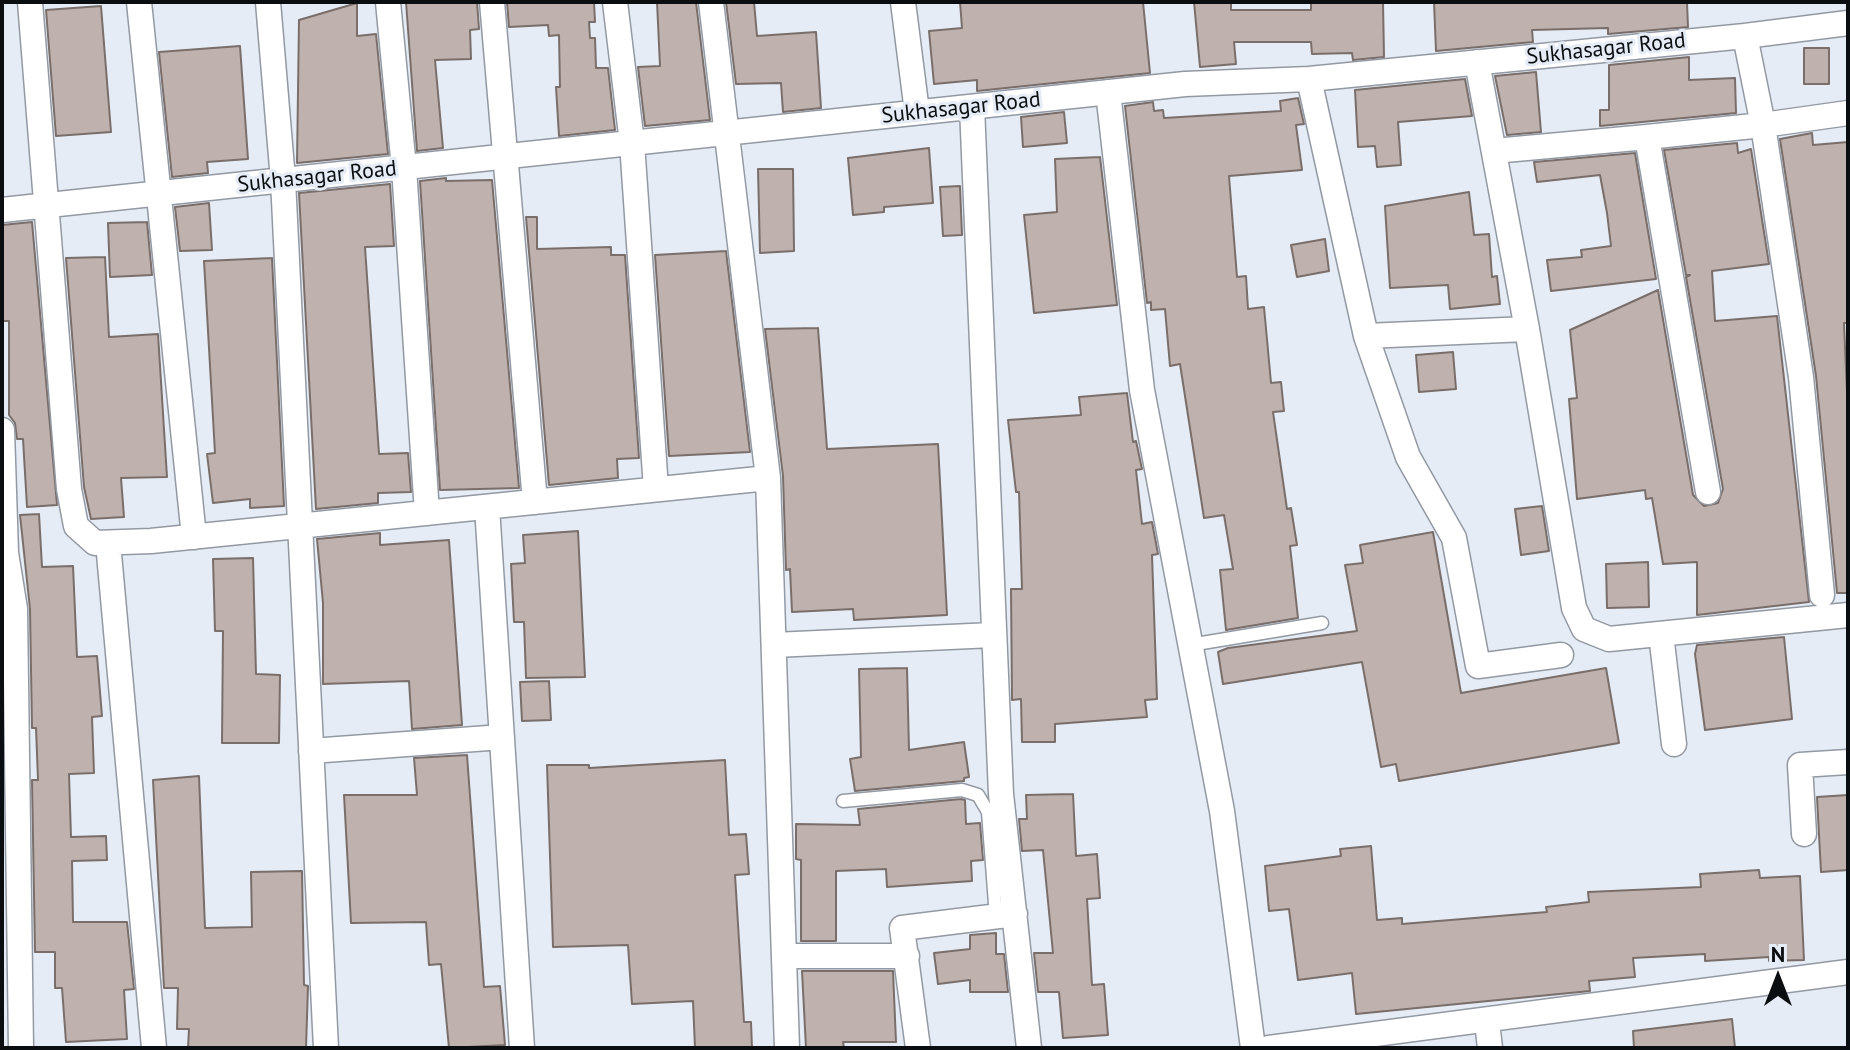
<!DOCTYPE html>
<html>
<head>
<meta charset="utf-8">
<style>
	body { margin:0 }
	#map { position:relative; width:1850px; height:1050px; overflow:hidden; background:#e5ecf6; font-family:"PT Sans",sans-serif }
	canvas { display:block }
	.frame { position:absolute; inset:0; border:4px solid #0b0e11; pointer-events:none }
	.north { position:absolute; left:1738px; top:938px; width:80px; height:80px; -webkit-text-stroke:6px #e5ecf6; paint-order:stroke; rotate:0deg; font-size:22px; font-weight:700; line-height:32px; text-align:center; color:#0b0e11 }
	.north::after { content:''; display:block; margin:auto; width:28px; height:36px; background:#0b0e11; clip-path:polygon(50% 0,100% 100%,50% 72%,0 100%) }
</style>
</head>
<body>
<div id="map">
<canvas width="1850" height="1050"></canvas>
<div class="frame"></div>
<div class="north">N</div>
</div>
<script>
const c = document.querySelector('canvas').getContext('2d');
c.lineJoin = 'round';
function fillPath(path, color) {
  c.fillStyle = color;
  c.fill(path, 'evenodd');
}
function shape(rows) {
  const path = new Path2D();
  for (const r of rows) {
    path.moveTo(r[0], r[1]);
    for (let i = 2; i < r.length; i += 2) path.lineTo(r[i], r[i + 1]);
  }
  return path;
}
function stroke(path, color, width, dash) {
  c.strokeStyle = color;
  c.lineWidth = width;
  c.lineCap = dash ? 'butt' : 'round';
  c.setLineDash(dash || []);
  c.stroke(path);
}
function label(font, color, halo, rows, align = 'center') {
  c.font = font + ' "PT Sans",sans-serif';
  c.lineWidth = 6;
  c.setLineDash([]);
  c.textBaseline = 'middle';
  c.strokeStyle = halo;
  c.fillStyle = color;
  for (const [text, x, y, turn = 0] of rows) {
    c.save();
    c.translate(x, y);
    c.rotate((+turn || 0) * Math.PI / 180);
    c.textAlign = isNaN(turn) ? turn : align;
    if (halo) c.strokeText(text, 0, 0);
    c.fillText(text, 0, 0);
    c.restore();
  }
}
const building = shape([
	[406,2,477,2,479,29,470,30,471,59,435,60,443,148,417,151,406,2],
	[507,2,594,2,595,22,589,22,590,38,595,38,596,68,608,68,615,130,559,136,556,87,560,87,559,35,549,36,548,25,509,27,507,2],
	[657,2,696,2,710,120,645,126,638,67,660,66,657,2],
	[726,2,754,2,757,36,816,32,821,108,783,112,781,83,736,84,726,2],
	[960,2,1143,2,1150,73,977,91,977,80,934,84,929,31,962,28,960,2],
	[1194,2,1231,2,1231,10,1311,10,1311,2,1383,2,1384,57,1353,60,1352,53,1312,54,1311,42,1234,42,1236,64,1200,67,1194,2],
	[1434,2,1687,2,1688,27,1608,34,1608,28,1532,30,1533,42,1436,51,1434,2],
	[357,3,357,36,376,34,388,154,297,163,299,20,357,3],
	[101,6,111,132,56,136,46,10,101,6],
	[240,46,248,159,207,162,208,173,172,177,159,52,240,46],
	[1804,48,1829,48,1829,84,1804,84,1804,48],
	[1689,57,1689,80,1735,78,1736,113,1600,126,1600,110,1609,110,1609,65,1689,57],
	[1536,72,1541,132,1507,135,1495,76,1536,72],
	[1465,79,1472,116,1398,122,1401,165,1377,167,1375,146,1358,147,1355,90,1465,79],
	[1298,98,1304,124,1296,125,1302,170,1229,176,1237,277,1246,276,1248,309,1264,307,1271,383,1281,382,1284,411,1273,412,1287,509,1291,508,1297,545,1290,546,1298,618,1226,630,1220,570,1233,569,1224,515,1204,518,1180,364,1170,366,1165,309,1151,310,1151,302,1147,303,1125,106,1153,102,1154,111,1163,110,1164,118,1281,111,1280,101,1298,98],
	[1064,112,1067,143,1023,147,1021,117,1064,112],
	[1812,133,1813,145,1848,142,1848,323,1844,323,1848,416,1848,593,1837,593,1816,376,1780,139,1812,133],
	[1737,143,1738,153,1751,149,1769,264,1712,271,1715,321,1777,316,1809,602,1697,615,1697,562,1663,564,1652,498,1646,499,1645,490,1577,499,1569,399,1577,398,1570,330,1658,290,1693,495,1704,506,1718,503,1723,489,1686,277,1690,275,1686,275,1664,150,1737,143],
	[929,148,933,203,884,207,884,212,853,215,848,158,929,148],
	[1635,153,1656,279,1551,291,1547,260,1582,257,1581,250,1611,246,1607,213,1600,175,1537,182,1534,162,1635,153],
	[1100,157,1117,305,1034,313,1024,215,1057,212,1055,159,1100,157],
	[758,169,793,169,794,251,760,253,758,169],
	[446,178,446,181,492,180,519,488,440,490,420,181,446,178],
	[390,184,394,246,365,247,379,454,408,453,411,492,378,493,378,503,316,509,299,193,390,184],
	[960,186,962,235,943,236,940,187,960,186],
	[1469,192,1474,235,1489,234,1492,277,1497,276,1500,304,1450,309,1448,285,1390,288,1385,206,1469,192],
	[209,203,212,250,180,251,175,207,209,203],
	[526,217,537,217,537,249,611,247,611,255,625,255,639,458,617,459,618,478,549,485,526,217],
	[32,222,57,505,27,507,23,439,17,439,15,423,9,415,9,321,2,321,2,225,32,222],
	[147,222,152,275,110,277,108,223,147,222],
	[1325,239,1329,271,1297,277,1291,245,1325,239],
	[726,251,750,452,669,456,655,255,726,251],
	[105,257,109,337,158,334,167,477,121,478,124,517,91,519,84,487,66,258,105,257],
	[272,258,284,506,250,508,250,499,213,503,207,454,215,453,204,261,272,258],
	[818,328,827,449,938,444,947,615,854,620,853,609,792,612,790,569,786,570,783,476,765,329,818,328],
	[1453,352,1456,389,1419,392,1416,355,1453,352],
	[1127,393,1133,442,1136,441,1142,469,1136,470,1142,524,1152,522,1158,554,1152,555,1157,699,1145,700,1147,717,1055,724,1055,742,1022,742,1021,699,1012,700,1011,589,1022,589,1019,492,1016,492,1008,420,1081,415,1079,397,1127,393],
	[1542,506,1549,551,1521,555,1515,509,1542,506],
	[39,514,42,567,73,566,77,657,97,656,102,716,92,717,94,773,69,774,71,837,106,836,107,860,72,861,73,922,127,922,134,989,124,990,127,1039,66,1042,62,988,55,988,55,952,35,952,32,780,38,780,36,728,32,728,30,609,20,515,39,514],
	[578,531,585,677,526,678,524,622,514,622,511,564,525,563,523,535,578,531],
	[1433,532,1461,693,1606,668,1619,743,1399,781,1396,764,1381,767,1362,662,1223,684,1218,652,1228,648,1357,631,1345,565,1363,563,1360,545,1433,532],
	[380,533,380,545,449,540,462,725,412,729,409,681,323,684,323,603,317,539,380,533],
	[253,558,256,674,280,675,279,743,222,743,223,631,215,631,213,559,253,558],
	[1648,562,1649,607,1607,608,1606,564,1648,562],
	[1784,637,1792,719,1705,730,1695,654,1697,645,1784,637],
	[907,668,909,750,964,742,969,777,964,778,964,781,855,791,850,759,861,757,859,669,907,668],
	[549,681,551,720,522,721,520,682,549,681],
	[467,755,484,987,500,986,505,1045,449,1048,441,964,429,965,426,922,351,923,344,795,417,795,414,758,467,755],
	[725,760,729,835,746,834,749,874,735,875,744,1022,751,1022,752,1048,695,1048,693,1001,632,1004,628,945,553,947,547,765,589,765,589,768,725,760],
	[199,776,205,928,252,927,251,872,302,871,304,985,308,986,306,1048,188,1048,189,1029,177,1029,178,988,164,988,153,780,199,776],
	[1073,794,1076,856,1097,854,1100,898,1087,899,1092,985,1104,984,1108,1035,1063,1038,1059,992,1038,992,1034,953,1053,953,1043,850,1022,851,1019,819,1027,819,1026,795,1073,794],
	[1848,795,1848,870,1821,872,1817,797,1848,795],
	[961,799,965,800,966,824,980,823,983,860,971,861,972,881,887,887,886,869,836,871,836,941,801,941,801,860,796,859,796,824,860,825,858,809,961,799],
	[1371,846,1377,920,1402,918,1402,924,1547,912,1546,907,1589,902,1588,892,1701,887,1700,874,1759,870,1760,878,1800,876,1804,960,1769,961,1769,957,1705,961,1705,954,1633,958,1635,977,1589,981,1590,991,1356,1014,1352,973,1298,980,1289,909,1269,911,1265,866,1341,856,1340,849,1371,846],
	[996,933,996,954,1004,954,1008,992,970,992,970,980,938,984,934,953,970,949,970,935,996,933],
	[802,971,893,971,896,1042,843,1042,844,1048,806,1048,802,971],
	[1732,1019,1735,1048,1634,1048,1633,1031,1732,1019]
]);
const lane = shape([
	[1190,645,1322,623],
	[843,801,962,790,978,795,988,812,996,917]
]);
const street = shape([
	[30,2,69,489,76,526,95,543,151,541,768,478],
	[139,2,194,537],
	[268,2,283,180,326,1048],
	[388,2,404,168,427,513],
	[492,2,535,502],
	[615,2,632,143,656,489],
	[711,2,768,478,787,1048],
	[903,2,917,112],
	[1745,36,1848,23],
	[1477,62,1527,329],
	[1309,79,1366,336,1527,329,1574,608,1584,629,1609,639,1848,615],
	[1108,92,1142,390,1222,811,1253,1048],
	[972,107,1001,794,1029,1048],
	[1494,151,1647,137],
	[2,210,1185,84,1309,79,1745,36,1763,125,1848,113],
	[1366,336,1408,457,1454,538,1478,666,1561,655],
	[2,430,6,553],
	[1708,492,1647,137,1763,125,1801,377,1822,595],
	[487,507,522,1048],
	[108,543,154,1048],
	[2,553,6,553,15,609,21,1048],
	[1661,634,1674,744],
	[774,645,993,635],
	[311,751,502,737],
	[1804,834,1800,765,1848,762],
	[784,956,907,956],
	[1487,1022,1490,1048],
	[918,1048,902,928,1015,914],
	[1269,1048,1848,972]
]);
const streetNames = [
	["Sukhasagar Road",1606,49,-6],
	["Sukhasagar Road",961,108,-6],
	["Sukhasagar Road",317,177,-6]
];
fillPath(building, '#bfb2ae');
stroke(building, '#7a6e6a', 2);
stroke(lane, '#9399a3', 15);
stroke(street, '#9399a3', 27);
stroke(lane, '#fff', 12);
stroke(street, '#fff', 24);
label('22px', '#0b0e11', '#e5ecf6', streetNames);
</script>
</body>
</html>
